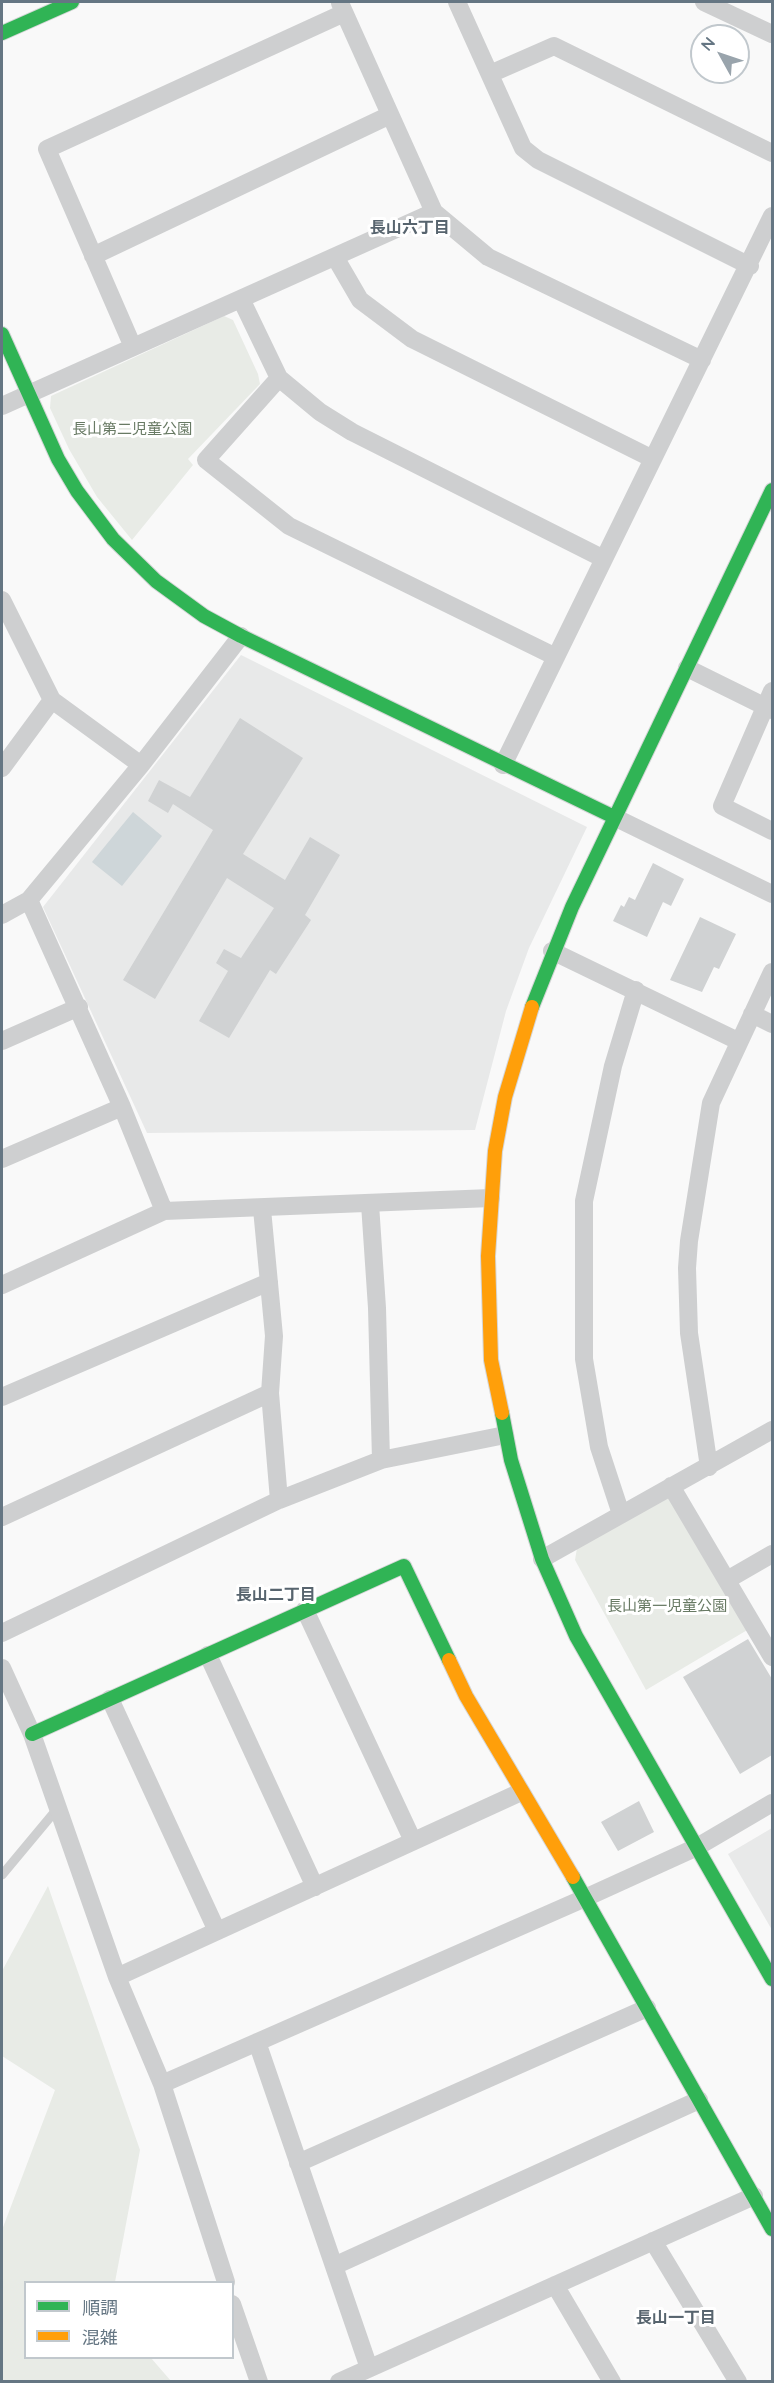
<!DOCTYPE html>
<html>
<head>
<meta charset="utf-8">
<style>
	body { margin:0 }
	#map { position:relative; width:774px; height:2383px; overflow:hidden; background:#f9f9f9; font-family:Quicksand,"Noto Sans JP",sans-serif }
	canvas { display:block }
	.frame { position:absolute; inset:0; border:3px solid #657683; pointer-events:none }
	.legend { position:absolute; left:24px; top:2281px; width:210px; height:78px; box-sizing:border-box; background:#fff; border:2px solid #c1c8cd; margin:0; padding:8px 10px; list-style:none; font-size:18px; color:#657683 }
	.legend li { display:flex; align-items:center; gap:12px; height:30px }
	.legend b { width:30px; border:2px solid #c1c8cd }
	.north { position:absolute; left:690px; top:24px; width:60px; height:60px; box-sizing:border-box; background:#fff; border:2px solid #c1c8cd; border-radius:50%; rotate:310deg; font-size:16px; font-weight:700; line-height:24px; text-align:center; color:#657683 }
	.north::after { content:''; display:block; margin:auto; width:21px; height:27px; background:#99a4ac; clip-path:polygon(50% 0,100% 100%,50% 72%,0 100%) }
</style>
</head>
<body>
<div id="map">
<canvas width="774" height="2383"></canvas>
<div class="frame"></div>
<ul class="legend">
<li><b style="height:8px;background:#30b455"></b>順調</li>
<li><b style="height:8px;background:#ff9f0a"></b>混雑</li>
</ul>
<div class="north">N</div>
</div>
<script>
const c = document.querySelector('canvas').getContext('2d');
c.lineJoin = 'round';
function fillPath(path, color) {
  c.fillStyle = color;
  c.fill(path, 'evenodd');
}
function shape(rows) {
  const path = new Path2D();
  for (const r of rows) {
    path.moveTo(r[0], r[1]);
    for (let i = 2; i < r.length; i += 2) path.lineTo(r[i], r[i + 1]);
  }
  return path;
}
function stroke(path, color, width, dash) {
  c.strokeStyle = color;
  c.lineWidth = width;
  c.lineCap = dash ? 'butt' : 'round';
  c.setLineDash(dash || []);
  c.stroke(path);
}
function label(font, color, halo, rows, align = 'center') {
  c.font = font + ' Quicksand,"Noto Sans JP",sans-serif';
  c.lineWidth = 6;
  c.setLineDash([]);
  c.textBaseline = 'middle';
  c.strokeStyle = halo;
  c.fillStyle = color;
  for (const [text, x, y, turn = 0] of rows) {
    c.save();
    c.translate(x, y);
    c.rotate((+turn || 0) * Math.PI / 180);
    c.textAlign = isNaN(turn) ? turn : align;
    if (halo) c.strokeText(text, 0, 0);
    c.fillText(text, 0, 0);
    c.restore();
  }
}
const built = shape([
	[241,655,587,827,529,948,506,1011,475,1130,147,1133,43,907],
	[772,1828,772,1930,728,1854]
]);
const green = shape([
	[224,316,233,320,258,374,260,384,188,459,193,465,132,540,97,497,69,449,50,408,51,396],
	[670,1492,749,1629,646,1690,575,1560,577,1548],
	[48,1886,140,2150,115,2282,26,2282,26,2358,151,2358,171,2381,2,2381,2,2230,55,2090,2,2056,2,1971]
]);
const water = shape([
	[133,812,162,836,122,886,92,862]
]);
const building = shape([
	[240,718,303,758,243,854,285,880,310,837,340,855,305,915,311,920,276,974,270,970,229,1038,199,1021,228,971,216,963,224,949,241,958,274,908,227,878,155,999,123,980,213,830,173,804,168,813,148,801,159,780,190,797],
	[653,863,684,879,671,906,663,902,647,937,613,921,621,905,624,907,629,897,635,900],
	[700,917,736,934,719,969,714,967,702,992,670,980],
	[748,1639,772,1679,772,1755,740,1774,683,1677],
	[639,1801,654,1832,618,1851,601,1822]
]);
const lane = shape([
	[2,1875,57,1809]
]);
const street = shape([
	[457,2,523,148,538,160,750,266],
	[704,2,772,34],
	[340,3,434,212,488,257,702,360],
	[490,74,554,46,772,153],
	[93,256,390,115],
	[335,257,360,300,412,339,653,459],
	[241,299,279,378,320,412,352,432,604,559],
	[133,347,47,149,344,13],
	[279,378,206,460,289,526,556,657],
	[2,406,434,212],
	[2,600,52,700,141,765],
	[687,668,772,710],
	[772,691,722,806,772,831],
	[503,765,772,216],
	[2,768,52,700],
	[614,817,772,894],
	[29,900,122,1107,164,1211,491,1198],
	[2,915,29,900,141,765,241,636],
	[552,951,738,1041],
	[752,1014,772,1024],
	[2,1041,79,1007],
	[2,1159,122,1107],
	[370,1204,377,1308,381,1460],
	[262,1209,274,1336,270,1393,279,1500],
	[2,1285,164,1211],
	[2,1397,269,1282],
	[709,1467,689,1333,687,1268,689,1241,711,1103,772,972],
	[671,1486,772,1657],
	[621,1514,599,1447,584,1359,584,1201,613,1066,636,990],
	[2,1517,270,1393],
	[542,1559,772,1430],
	[727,1580,772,1554],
	[305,1610,413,1841],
	[2,1633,279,1500,381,1460,505,1435],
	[208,1655,315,1887],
	[2,1668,32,1734,117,1977,162,2084,226,2282],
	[110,1699,217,1931],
	[117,1977,521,1792],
	[257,2042,369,2368],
	[162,2084,585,1898,697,1847,772,1803],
	[298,2163,647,2008],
	[653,2241,738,2382],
	[334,2266,699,2100],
	[555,2285,612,2382],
	[232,2304,259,2382],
	[339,2382,754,2196]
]);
const fast = shape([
	[2,33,72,2],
	[2,334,58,459,77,491,113,539,156,581,204,616,241,636,614,817],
	[532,1007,572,907,772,490],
	[502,1413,511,1460,542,1559,576,1636,772,1979],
	[32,1734,404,1566,449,1660],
	[573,1877,772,2229]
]);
const slow = shape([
	[502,1413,491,1360,488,1256,495,1151,505,1097,532,1007],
	[449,1660,466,1696,573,1877]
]);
const parkNames = [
	["長山第二児童公園",132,429],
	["長山第一児童公園",667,1606]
];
const neighbourhoodNames = [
	["長山六丁目",410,228],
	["長山二丁目",276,1595],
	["長山一丁目",676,2318]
];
fillPath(built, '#e8e9e9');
fillPath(green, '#e8ebe6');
fillPath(water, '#ced6d9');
fillPath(building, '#d0d2d3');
stroke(fast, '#d5d6d7', 16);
stroke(slow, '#d5d6d7', 16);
stroke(lane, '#cecfd0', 9);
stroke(street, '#cecfd0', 18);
stroke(fast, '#30b455', 14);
stroke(slow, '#ff9f0a', 14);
label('15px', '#687a64', '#fff', parkNames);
label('bold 16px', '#57646e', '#fff', neighbourhoodNames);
</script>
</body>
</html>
